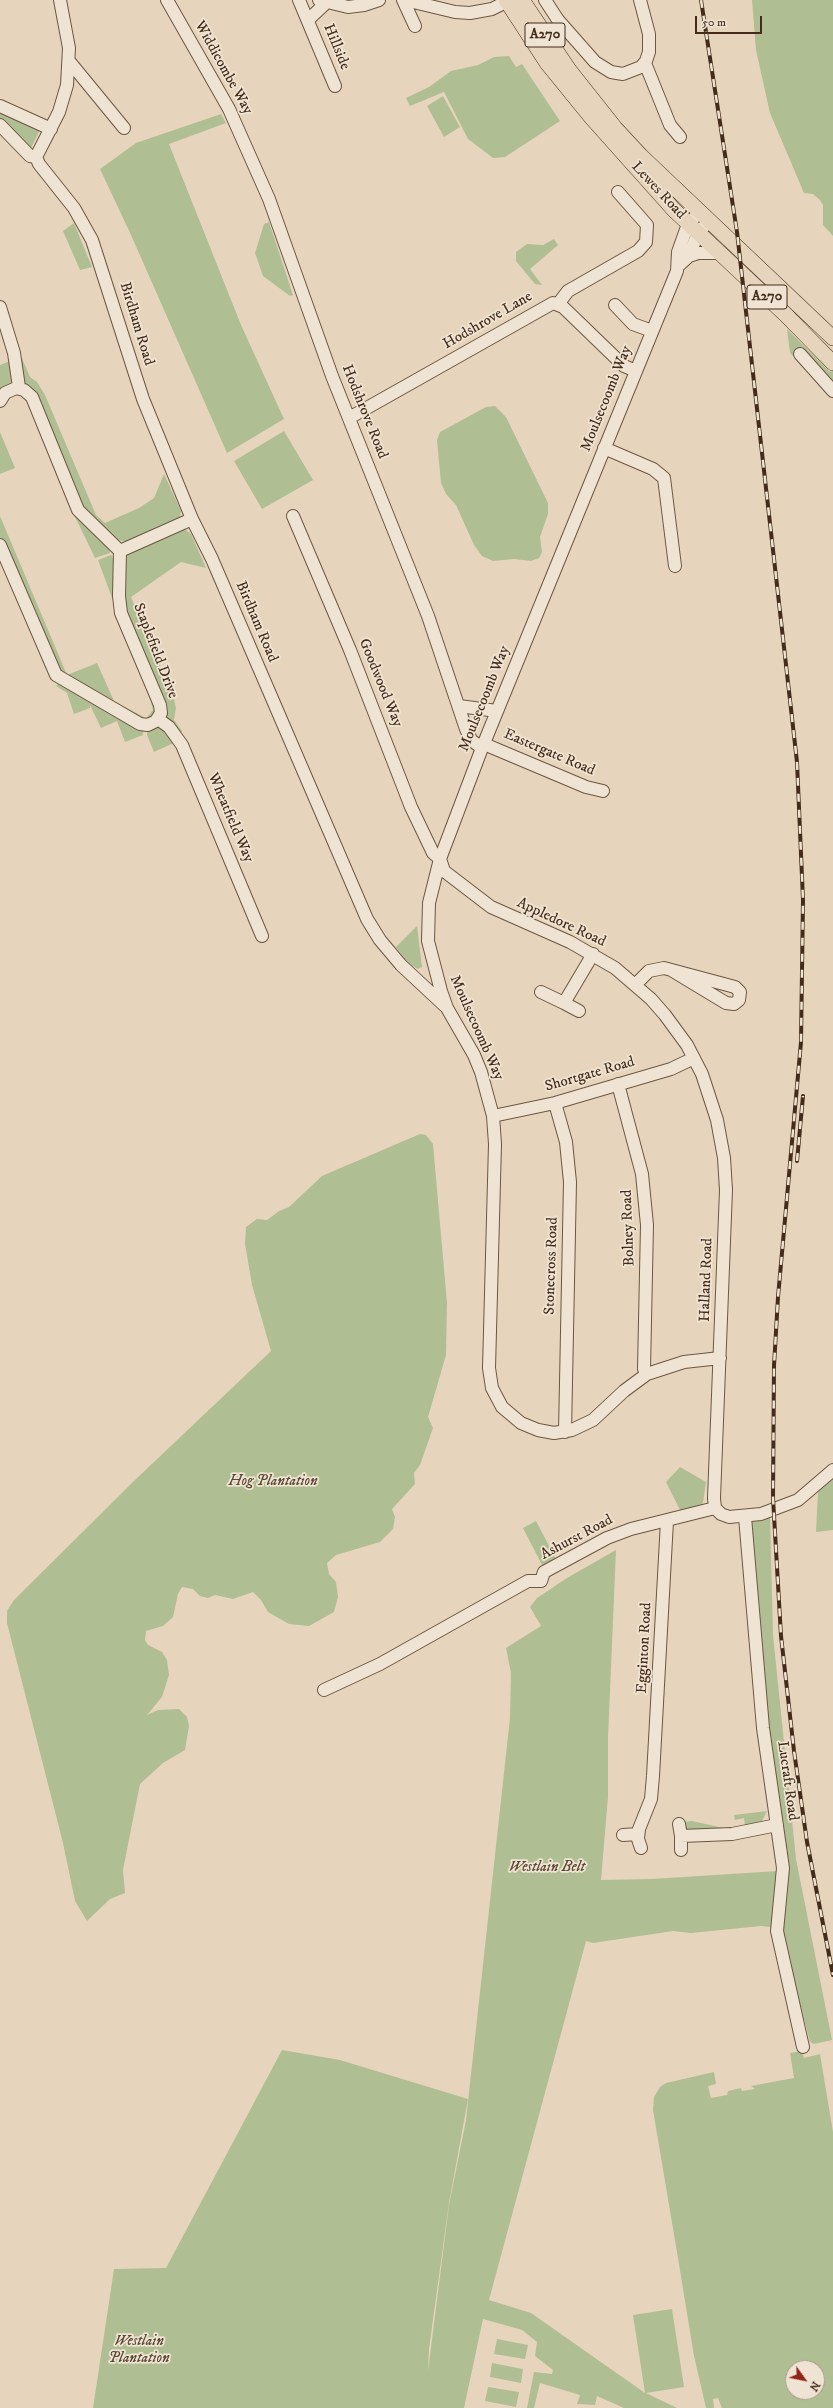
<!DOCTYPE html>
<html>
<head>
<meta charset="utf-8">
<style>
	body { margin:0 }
	#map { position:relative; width:833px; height:2408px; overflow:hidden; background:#e6d5bc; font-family:"IM FELL DW Pica",serif }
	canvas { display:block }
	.north { position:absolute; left:785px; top:2360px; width:40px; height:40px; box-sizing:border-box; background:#efe4d3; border:1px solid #ab9a89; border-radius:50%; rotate:123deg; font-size:11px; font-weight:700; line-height:16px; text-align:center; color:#452b19 }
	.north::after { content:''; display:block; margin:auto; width:14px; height:18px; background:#8f2418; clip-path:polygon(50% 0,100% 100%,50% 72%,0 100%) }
	.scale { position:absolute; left:695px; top:16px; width:67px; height:18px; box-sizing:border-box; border:2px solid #452b19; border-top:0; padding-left:5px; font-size:12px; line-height:14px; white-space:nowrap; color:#452b19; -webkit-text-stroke:3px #efe4d3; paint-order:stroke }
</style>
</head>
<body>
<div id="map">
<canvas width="833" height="2408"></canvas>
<div class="north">N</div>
<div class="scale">50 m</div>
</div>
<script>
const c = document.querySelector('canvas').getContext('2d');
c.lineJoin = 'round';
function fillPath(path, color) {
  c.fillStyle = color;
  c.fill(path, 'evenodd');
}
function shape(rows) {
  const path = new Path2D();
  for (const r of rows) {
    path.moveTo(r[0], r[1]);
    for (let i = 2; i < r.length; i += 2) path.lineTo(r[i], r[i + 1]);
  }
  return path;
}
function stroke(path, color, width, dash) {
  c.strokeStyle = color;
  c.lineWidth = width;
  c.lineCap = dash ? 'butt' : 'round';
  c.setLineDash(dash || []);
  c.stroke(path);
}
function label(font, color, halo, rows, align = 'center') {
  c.font = font + ' "IM FELL DW Pica",serif';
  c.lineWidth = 3.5;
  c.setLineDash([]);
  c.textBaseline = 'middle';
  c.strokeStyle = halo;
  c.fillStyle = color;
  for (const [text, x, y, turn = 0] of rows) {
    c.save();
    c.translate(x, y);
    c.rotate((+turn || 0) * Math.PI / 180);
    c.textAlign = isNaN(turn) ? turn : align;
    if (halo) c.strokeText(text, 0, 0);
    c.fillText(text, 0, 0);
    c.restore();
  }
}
const green = shape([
	[752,0,833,0,833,236,823,225,823,205,820,200,813,194,804,193,770,113,756,50],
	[509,56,516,67,522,64,560,121,505,157,493,158,468,139,444,92,410,106,406,98,429,87,451,71,478,65,494,57],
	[443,96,460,127,444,137,427,106],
	[0,109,41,128,31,148,28,148,0,121],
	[221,114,226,123,169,144,241,325,284,419,227,453,131,235,100,169,136,143],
	[269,222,293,295,290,296,263,276,255,253,264,224],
	[74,223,92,267,80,270,63,231],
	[554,239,558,245,530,269,542,285,535,284,516,261,516,252,527,244,543,245],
	[787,329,830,372,833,370,833,398,790,353],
	[21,356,30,377,37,382,45,395,96,515,105,523,139,508,154,498,164,474,181,511,180,518,125,542,116,539,109,547,110,553,95,558,66,498,77,497,21,384,17,358],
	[10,361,12,382,0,388,0,365],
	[495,406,506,417,548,503,548,514,540,537,542,552,539,558,531,561,514,559,493,561,482,556,474,545,456,505,446,494,441,483,437,440,440,432,486,407],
	[284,431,313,480,262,509,234,461],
	[0,432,15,468,0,474],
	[0,516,67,675,97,663,114,701,144,717,143,735,125,742,117,721,101,728,90,705,90,708,74,714,67,693,56,686,64,678,58,674,0,537],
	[185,529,191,534,206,568,181,562,131,597,174,699,176,708,174,720,182,731,178,741,154,752,147,735,148,716,153,710,150,697,161,694,125,609,125,559,127,554],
	[111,555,115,561,115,606,98,560],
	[417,926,422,967,418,969,409,964,396,947],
	[420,1134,426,1135,433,1144,447,1303,446,1355,428,1417,433,1428,420,1465,414,1473,415,1484,392,1509,395,1517,393,1529,380,1542,336,1555,327,1563,329,1574,336,1582,338,1597,334,1612,309,1626,289,1624,268,1612,261,1600,253,1592,233,1599,215,1595,208,1598,200,1596,193,1589,182,1587,178,1594,173,1617,163,1626,146,1631,145,1640,148,1645,162,1652,167,1660,169,1675,162,1697,147,1715,158,1710,179,1709,187,1717,189,1726,185,1750,163,1763,140,1784,123,1870,125,1893,110,1899,87,1921,75,1901,63,1843,7,1623,7,1611,14,1600,135,1480,271,1351,252,1285,245,1244,246,1227,257,1219,267,1220,279,1211,289,1207,322,1176],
	[680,1467,706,1482,703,1503,696,1508,681,1512,666,1482],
	[833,1478,833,1530,816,1532,818,1492],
	[770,1515,773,1635,796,1859,832,2040,814,2044,810,2042,781,1928,761,1926,691,1933,673,1931,593,1943,586,1941,489,2300,531,2313,645,2393,633,2315,672,2309,684,2387,646,2393,677,2408,624,2408,597,2396,595,2405,577,2404,580,2395,540,2383,534,2408,527,2408,534,2372,552,2374,553,2370,535,2356,537,2342,522,2330,483,2319,464,2408,93,2408,114,2269,166,2268,282,2050,340,2060,468,2099,449,2203,429,2349,428,2371,449,2205,466,2120,510,1718,511,1673,506,1648,541,1626,530,1607,537,1598,567,1578,616,1550,608,1738,608,1797,601,1880,652,1879,778,1871,775,1779,760,1647,752,1522],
	[536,1521,556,1559,543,1567,523,1528],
	[767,1811,762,1821,745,1826,744,1818,735,1820,734,1815],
	[692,1821,728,1829,687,1830,683,1822],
	[802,2051,804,2058,820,2054,833,2132,833,2408,722,2408,718,2398,713,2399,714,2408,706,2408,694,2356,678,2258,653,2110,654,2097,660,2087,666,2083,714,2072,716,2084,708,2086,711,2098,727,2095,728,2091,741,2088,742,2091,755,2089,751,2086,794,2078,790,2053],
	[793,2368,817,2368,817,2392,793,2392],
	[497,2339,528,2345,525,2359,494,2354],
	[492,2363,523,2369,521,2383,490,2377],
	[488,2387,519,2392,516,2407,485,2401]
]);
const minor = shape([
	[167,0,229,109,269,199,332,376,428,616,466,729,471,740,482,748],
	[299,0,335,86],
	[319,0,348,7,364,5,379,0],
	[403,0,415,26],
	[405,0,455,12,470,13,492,9,510,0],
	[545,0,558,20,595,62,611,72,623,74,641,67,646,61,649,52,649,34,640,0],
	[308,20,326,3],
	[69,61,124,128],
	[645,63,670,125,680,137],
	[0,106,51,129],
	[0,125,30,156,36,157],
	[36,157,39,164,74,208,92,240,143,399,192,519,212,559,367,919,380,940,401,965,445,1006],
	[36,157,59,112,67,85,69,48,60,0],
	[694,218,688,224,678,252,677,271,482,748,440,859,429,903,428,941,441,991,447,1008,474,1055,481,1072,493,1116,495,1144,489,1368,492,1388,502,1407,521,1423,538,1430,554,1433,572,1430,593,1420,624,1391,647,1374,684,1362,720,1358],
	[689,256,698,253,720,253],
	[678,266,689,256,698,233,709,221],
	[558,304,568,291,638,251,646,242,647,225,618,192],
	[615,305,633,324,652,331],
	[0,307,14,353,19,387],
	[800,354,833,391],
	[0,401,5,393,16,388,24,390,32,397,78,510,120,551,119,596,121,613,160,705,161,713,156,721,148,725,140,724,56,675,0,545],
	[349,418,553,303,563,307,624,366,636,371],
	[604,448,653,469,664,478,675,566],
	[293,516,350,650,411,807,433,853,440,859,444,871,491,907,570,942,615,968,651,999,665,1015,687,1045,702,1074,717,1120,724,1158,726,1190,714,1498,715,1508],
	[120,551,192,519],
	[459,706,497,711],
	[158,719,169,727,182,745,262,936],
	[484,744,586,787,603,791],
	[635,985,649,971,664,968,735,987,740,992,739,1000,734,1004,726,1003,673,971],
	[541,992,564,1003,593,954],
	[564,1003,579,1011],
	[618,1084,642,1174,647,1225,644,1369,647,1374],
	[555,1103,566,1142,570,1182,565,1432],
	[493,1116,555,1103,671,1069,694,1058],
	[745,1517,763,1728,783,1868,777,1931,803,2047],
	[324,1690,380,1664,528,1581,541,1581,544,1572,607,1538,631,1529,715,1508,721,1514,729,1517,761,1514,798,1500,833,1470],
	[679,1824,681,1836],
	[623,1835,638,1834],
	[641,1848,638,1839,639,1829,651,1799,653,1776,667,1521],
	[681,1850,681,1836,732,1834,777,1825]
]);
const major = shape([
	[506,0,547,63,591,117,674,210,786,315,833,363],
	[522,0,569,70,615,128,641,156,833,338]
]);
const rail = shape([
	[701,0,737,232,797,762,803,900,801,1042,778,1297,774,1366,773,1498,781,1636,794,1751,807,1842,833,1975],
	[797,1161,803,1096]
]);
const shields = [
	[545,35,40],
	[767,297,40]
];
const shieldNames = [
	["A270",545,35],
	["A270",767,297]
];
const streetNames = [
	["Hillside",336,47,68],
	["Widdicombe Way",223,68,61],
	["Lewes Road",658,191,47],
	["Hodshrove Lane",488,321,-30],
	["Birdham Road",136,324,73],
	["Moulsecoomb Way",607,399,-68],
	["Hodshrove Road",364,412,68],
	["Birdham Road",256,622,67],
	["Staplefield Drive",155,651,69],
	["Goodwood Way",380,683,68],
	["Moulsecoomb Way",485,699,-68],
	["Eastergate Road",549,753,23],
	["Wheatfield Way",230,818,67],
	["Appledore Road",561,923,25],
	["Moulsecoomb Way",476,1028,66],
	["Shortgate Road",590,1075,-16],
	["Bolney Road",629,1228,-92],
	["Stonecross Road",552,1266,-88],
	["Halland Road",707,1280,-88],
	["Ashurst Road",577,1538,-28],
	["Egginton Road",645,1648,-87],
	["Lucraft Road",787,1781,82]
];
const parkNames = [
	["Hog Plantation",273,1482],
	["Westlain Belt",547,1868],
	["Westlain",139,2342],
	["Plantation",139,2359]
];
fillPath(green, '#b0be94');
stroke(minor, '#6d5642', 14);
stroke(major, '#452b19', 16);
stroke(minor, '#efe4d3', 12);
stroke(major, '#e6d5bc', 15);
stroke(rail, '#452b19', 4);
stroke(rail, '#efe4d3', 2.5, [8]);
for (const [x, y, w] of shields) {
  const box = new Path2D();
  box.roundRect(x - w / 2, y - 12, w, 24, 3);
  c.fillStyle = '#efe4d3';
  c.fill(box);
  stroke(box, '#452b19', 1);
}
label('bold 14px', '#452b19', null, shieldNames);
label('15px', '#452b19', '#efe4d3', streetNames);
label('italic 15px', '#5a4832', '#efe4d3', parkNames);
</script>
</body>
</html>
